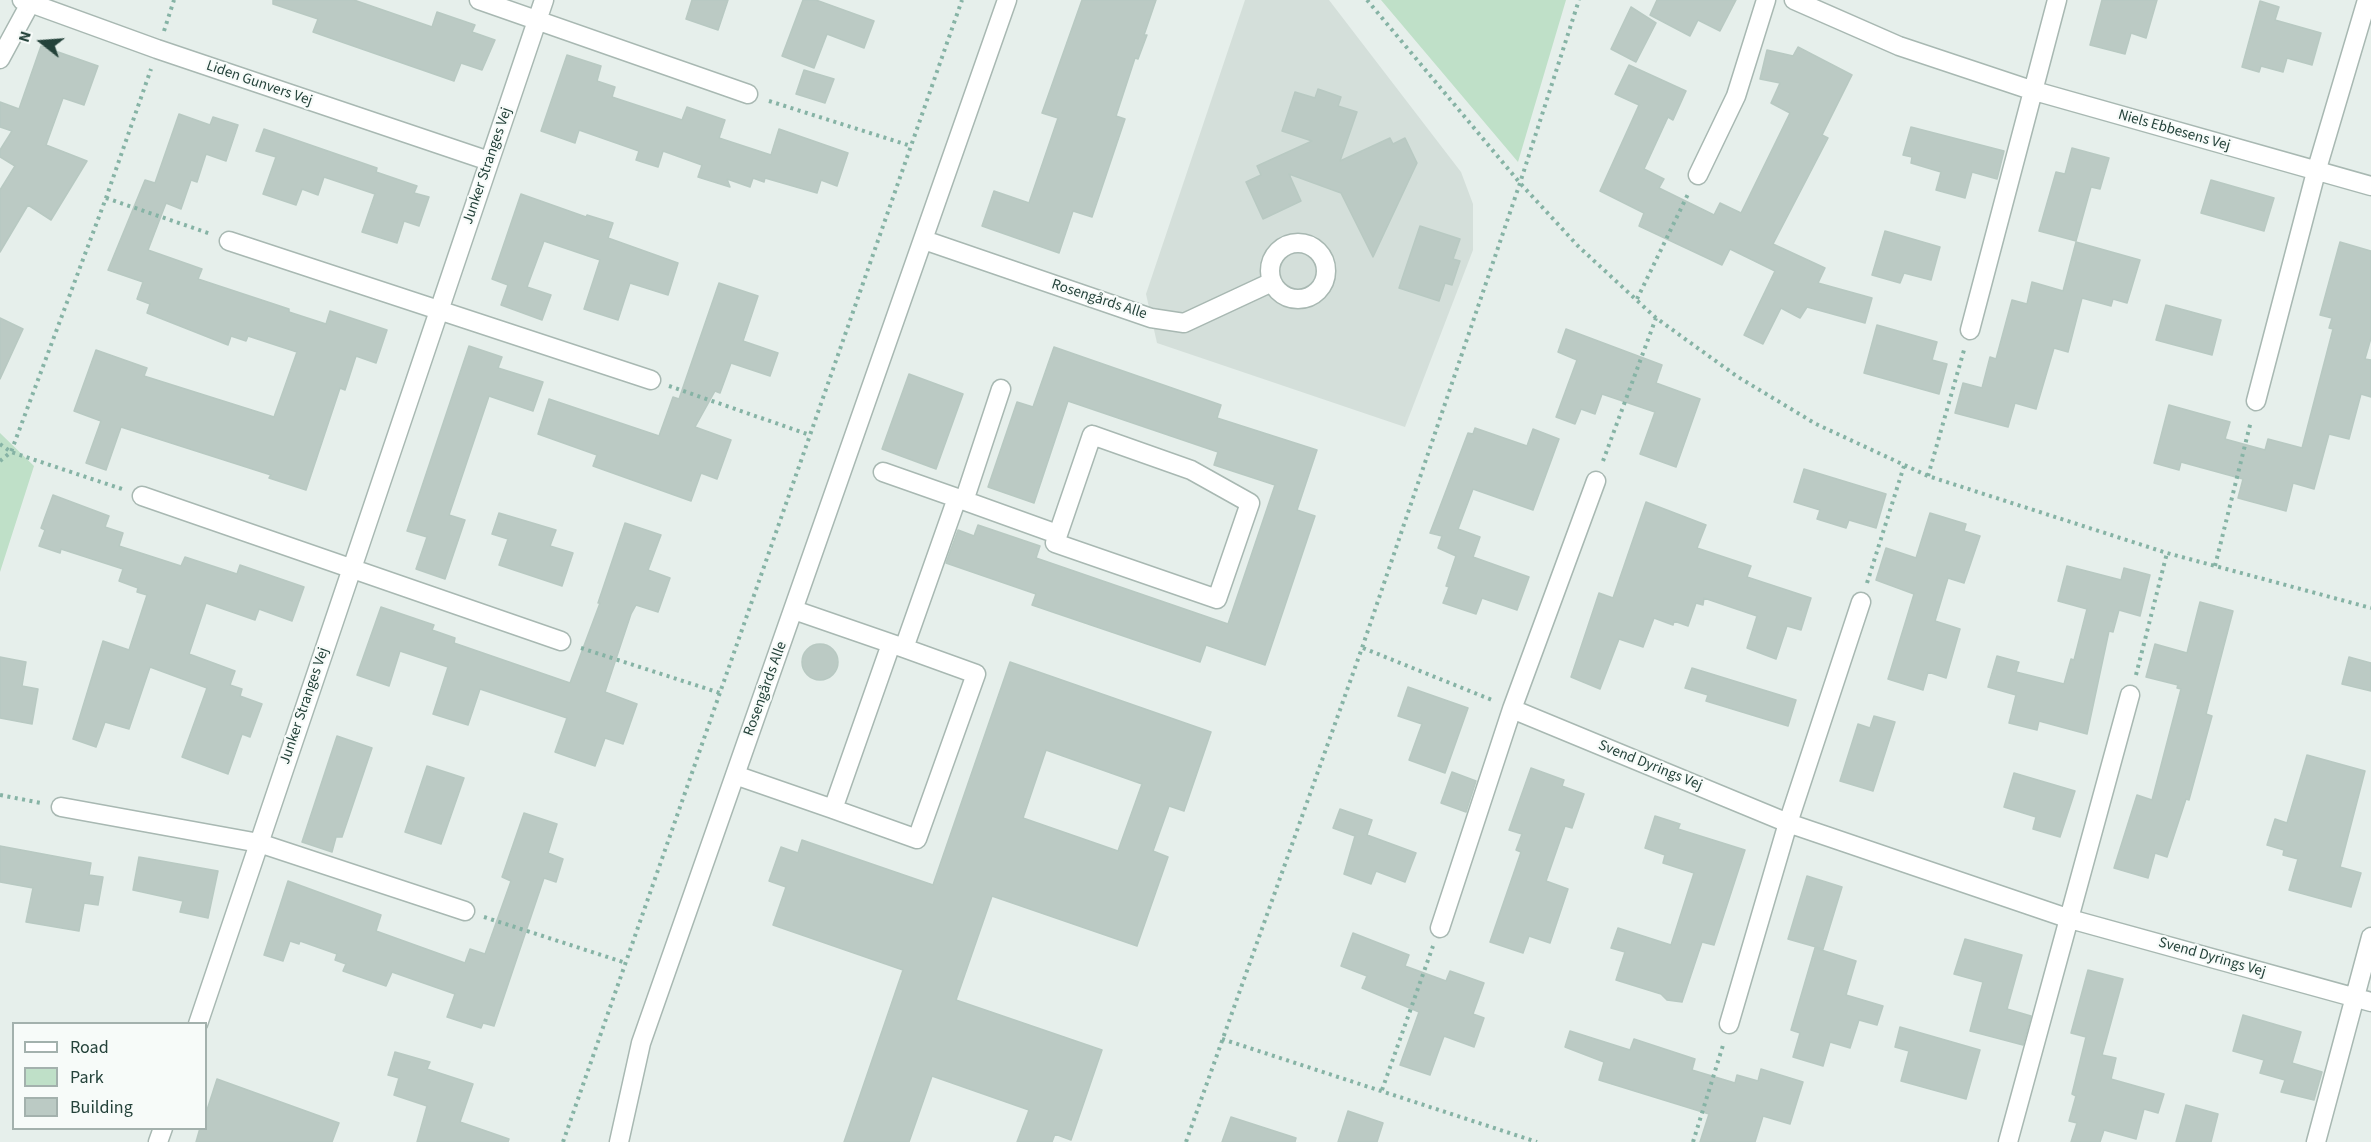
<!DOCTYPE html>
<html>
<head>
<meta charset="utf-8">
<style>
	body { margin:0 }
	#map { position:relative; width:2371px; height:1142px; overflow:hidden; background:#e6efeb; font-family:"Source Sans 3",sans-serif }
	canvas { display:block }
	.legend { position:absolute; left:12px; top:1022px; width:195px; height:108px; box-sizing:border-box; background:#f7fbf9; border:2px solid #a3b1ad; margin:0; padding:8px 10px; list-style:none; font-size:18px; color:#24423a }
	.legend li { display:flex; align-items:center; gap:12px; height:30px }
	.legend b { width:30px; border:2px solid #a3b1ad }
	.north { position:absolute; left:12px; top:12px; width:60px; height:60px; -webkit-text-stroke:4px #f7fbf9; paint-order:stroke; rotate:287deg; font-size:16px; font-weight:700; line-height:24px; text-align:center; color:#24423a }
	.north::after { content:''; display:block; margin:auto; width:21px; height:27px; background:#24423a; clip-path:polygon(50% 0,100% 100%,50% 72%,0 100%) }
</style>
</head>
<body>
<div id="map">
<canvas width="2371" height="1142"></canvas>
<ul class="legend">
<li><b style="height:8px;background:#fff"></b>Road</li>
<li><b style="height:16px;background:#bfe0c8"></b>Park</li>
<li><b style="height:16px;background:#bbcac4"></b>Building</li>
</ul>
<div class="north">N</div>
</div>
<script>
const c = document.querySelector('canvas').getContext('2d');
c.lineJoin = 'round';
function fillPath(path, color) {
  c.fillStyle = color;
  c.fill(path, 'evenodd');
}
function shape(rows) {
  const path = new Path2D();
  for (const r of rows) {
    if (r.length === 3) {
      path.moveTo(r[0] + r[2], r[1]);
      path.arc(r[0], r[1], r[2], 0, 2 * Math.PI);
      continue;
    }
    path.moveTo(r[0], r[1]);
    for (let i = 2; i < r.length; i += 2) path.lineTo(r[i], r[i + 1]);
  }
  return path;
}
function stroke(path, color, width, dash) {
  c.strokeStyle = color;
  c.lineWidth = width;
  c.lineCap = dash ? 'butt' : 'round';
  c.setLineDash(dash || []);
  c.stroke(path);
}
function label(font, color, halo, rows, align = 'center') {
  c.font = font + ' "Source Sans 3",sans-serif';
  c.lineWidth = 4.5;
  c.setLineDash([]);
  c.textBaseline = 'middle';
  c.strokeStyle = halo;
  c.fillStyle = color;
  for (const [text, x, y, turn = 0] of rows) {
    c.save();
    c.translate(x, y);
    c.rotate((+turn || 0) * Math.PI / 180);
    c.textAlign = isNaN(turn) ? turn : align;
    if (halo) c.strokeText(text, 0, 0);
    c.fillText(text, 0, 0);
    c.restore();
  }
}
const built = shape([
	[1245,0,1329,0,1461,172,1473,204,1473,250,1405,427,1157,343,1146,294]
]);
const green = shape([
	[1381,0,1566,0,1518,162],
	[0,433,34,466,0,572]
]);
const building = shape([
	[273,0,354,0,432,27,437,12,475,25,472,32,495,40,482,70,461,63,454,81,313,32,318,19,273,4,273,0],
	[692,0,728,0,718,30,686,19,692,0],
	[803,0,816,0,874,21,864,48,827,34,814,68,782,56,803,0],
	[1082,0,1156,0,1144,35,1147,35,1138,59,1135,58,1116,116,1125,119,1092,217,1073,211,1059,253,982,226,994,191,1029,203,1058,118,1042,113,1082,0],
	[1657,0,1736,0,1720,31,1698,20,1690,36,1650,15,1657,0],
	[2102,0,2157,0,2146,38,2131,33,2125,54,2090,45,2102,0],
	[2260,1,2279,7,2275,20,2321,33,2312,65,2287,58,2283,72,2261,66,2259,72,2242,67,2260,1],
	[1631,7,1656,23,1636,62,1611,49,1631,7],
	[41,46,98,66,84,105,63,98,46,145,87,161,51,220,28,205,0,252,0,190,15,166,0,157,0,150,12,131,0,127,0,102,19,109,41,46],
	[1798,47,1852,75,1822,135,1828,138,1773,244,1825,268,1818,283,1872,298,1865,323,1807,307,1800,318,1781,308,1763,344,1744,335,1775,271,1730,249,1722,265,1639,226,1644,213,1600,191,1639,105,1615,94,1629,65,1686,91,1673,120,1668,117,1644,169,1664,179,1659,188,1714,215,1720,203,1741,213,1790,113,1771,103,1780,83,1760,79,1767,50,1793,56,1798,47],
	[567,55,601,66,597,81,615,87,612,97,682,120,687,107,725,120,719,138,771,155,779,129,848,153,837,186,821,180,817,193,765,178,764,182,753,178,750,187,727,179,730,187,698,177,702,165,663,151,658,167,636,160,639,151,579,130,575,143,541,131,567,55],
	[804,70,834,79,825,103,796,94,804,70],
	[1318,89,1341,97,1338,106,1357,112,1340,161,1390,138,1393,144,1405,138,1417,163,1373,257,1341,193,1289,174,1301,201,1263,219,1246,182,1261,175,1257,166,1312,141,1282,131,1295,92,1315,98,1318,89],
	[179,114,210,125,213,117,238,125,226,161,206,154,197,182,191,180,181,209,166,203,148,250,202,269,198,279,289,309,289,312,326,324,330,311,387,330,376,363,356,356,345,390,340,388,306,490,269,478,271,475,121,427,106,470,86,463,101,421,74,411,96,350,147,368,144,376,274,417,297,352,248,336,246,341,231,336,228,345,147,313,150,304,137,299,143,282,108,270,145,180,155,183,179,114],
	[1911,127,2004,151,1997,179,1972,172,1965,198,1936,190,1941,172,1911,163,1912,157,1903,155,1911,127],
	[264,129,377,168,376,172,417,186,414,193,429,197,419,226,404,221,397,243,362,232,375,194,324,177,318,195,302,189,296,205,263,194,276,157,256,151,264,129],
	[2072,148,2109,158,2100,189,2091,187,2076,241,2039,231,2056,172,2065,174,2072,148],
	[2211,180,2274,198,2264,231,2201,213,2211,180],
	[521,194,586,217,587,215,613,223,608,238,678,263,668,295,630,283,618,320,584,309,600,260,544,241,527,287,551,295,542,320,501,305,508,285,492,279,521,194],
	[1420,226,1460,239,1453,259,1460,261,1452,285,1445,283,1439,301,1399,288,1420,226],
	[1885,231,1940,247,1931,280,1904,273,1900,283,1872,275,1885,231],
	[2076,242,2140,260,2127,303,2113,299,2111,306,2082,298,2068,352,2054,348,2036,409,2015,403,2008,427,1955,413,1963,383,1982,388,1990,357,1996,359,2012,300,2027,304,2032,282,2063,291,2076,242],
	[2340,242,2371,251,2371,338,2365,359,2371,360,2371,397,2361,394,2349,439,2329,434,2314,489,2293,483,2286,511,2238,498,2243,479,2181,462,2179,470,2154,463,2169,405,2230,422,2225,439,2265,450,2268,439,2302,448,2333,329,2329,328,2332,318,2320,315,2340,242],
	[719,283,758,296,743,341,778,353,770,376,731,363,720,393,715,391,695,427,731,440,717,479,701,473,691,501,593,466,597,455,538,434,549,399,659,436,673,397,679,399,719,283],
	[2166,305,2221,320,2212,355,2156,340,2166,305],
	[0,318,23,329,0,379,0,318],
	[1877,325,1937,342,1932,360,1947,364,1939,394,1864,373,1877,325],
	[1566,329,1662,365,1656,383,1700,399,1676,467,1640,454,1655,412,1602,394,1595,414,1581,409,1575,424,1556,417,1577,360,1558,352,1566,329],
	[469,346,502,357,498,368,543,382,533,411,489,396,449,515,465,520,445,579,416,569,427,537,407,531,469,346],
	[1054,347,1221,405,1217,418,1317,450,1297,510,1315,516,1265,665,1206,645,1200,662,1032,605,1036,594,946,563,958,530,974,536,978,525,1040,546,1036,558,1228,624,1275,485,1214,465,1218,452,1068,401,1034,503,988,487,1017,402,1033,407,1054,347],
	[909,374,963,394,936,469,882,449,909,374],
	[1475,428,1527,446,1533,429,1559,439,1533,510,1473,489,1458,529,1480,537,1473,557,1529,577,1517,610,1482,598,1476,614,1443,603,1449,587,1446,586,1456,556,1438,548,1442,536,1430,533,1468,433,1473,434,1475,428],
	[1804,469,1886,494,1876,528,1849,520,1846,528,1817,519,1820,510,1794,502,1804,469],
	[53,495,109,516,105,527,123,533,119,546,181,566,185,557,237,574,240,565,304,587,292,621,259,609,255,620,206,603,189,654,235,671,230,685,242,689,240,696,262,704,250,737,242,734,228,774,182,757,207,688,150,667,129,729,105,722,96,747,73,739,103,641,129,650,147,595,137,592,138,588,119,581,123,569,61,549,60,553,39,546,45,530,41,528,53,495],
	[1646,502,1706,525,1697,548,1751,566,1747,577,1811,598,1801,630,1787,626,1776,659,1747,648,1757,616,1704,598,1703,605,1696,603,1688,626,1674,621,1673,625,1654,618,1643,647,1619,639,1600,689,1571,677,1599,593,1613,598,1646,502],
	[499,513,556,530,550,546,573,553,562,586,499,565,508,539,492,534,499,513],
	[1930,513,1966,524,1964,531,1980,536,1964,583,1948,578,1935,621,1960,629,1946,678,1928,672,1923,690,1888,679,1914,594,1876,580,1886,548,1916,558,1930,513],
	[625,523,661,535,648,570,670,578,658,612,636,605,631,614,605,692,637,704,623,744,605,738,595,766,555,752,567,718,480,689,468,725,433,714,448,667,400,651,389,686,357,675,381,607,434,625,432,630,455,638,454,643,570,683,600,603,598,603,625,523],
	[2067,566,2121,580,2124,568,2150,575,2140,616,2119,610,2113,632,2109,631,2087,734,2039,721,2037,730,2009,723,2016,695,1988,687,1997,656,2019,662,2016,672,2064,684,2071,659,2074,660,2087,609,2058,601,2067,566],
	[2200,602,2233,611,2206,714,2212,716,2189,800,2186,799,2167,857,2155,853,2148,878,2114,868,2137,795,2152,800,2181,689,2177,688,2178,685,2146,677,2155,644,2187,653,2200,602],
	[820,662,18],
	[0,657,26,662,22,686,38,689,32,724,0,718,0,657],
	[2349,657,2371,663,2371,691,2342,684,2349,657],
	[1010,662,1211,732,1184,811,1169,806,1153,851,1168,857,1137,946,992,896,956,1000,1102,1050,1071,1140,1055,1134,1052,1142,1017,1142,1029,1110,932,1076,909,1142,844,1142,903,970,773,925,786,887,769,881,781,847,798,853,802,840,933,885,1010,662],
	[1046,750,1142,784,1118,851,1023,818,1046,750],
	[1692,668,1796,700,1788,726,1706,701,1708,695,1685,688,1692,668],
	[1408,687,1468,708,1445,773,1409,760,1422,724,1398,716,1408,687],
	[1874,716,1895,722,1873,791,1840,781,1858,724,1870,728,1874,716],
	[337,736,372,748,342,837,336,837,332,852,302,842,337,736],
	[2307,755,2365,771,2340,867,2361,873,2351,907,2289,890,2298,859,2283,855,2284,850,2267,845,2275,819,2287,823,2307,755],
	[427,766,464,778,441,844,405,832,427,766],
	[1531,768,1564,780,1562,786,1584,794,1572,828,1565,826,1546,881,1568,889,1550,943,1529,936,1523,953,1490,942,1521,852,1516,850,1522,834,1509,830,1531,768],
	[1452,772,1476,781,1466,812,1441,803,1452,772],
	[2014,773,2075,791,2060,837,2033,829,2036,817,2004,807,2014,773],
	[1340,809,1372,820,1367,835,1416,853,1405,882,1376,871,1371,884,1344,874,1355,836,1333,828,1340,809],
	[524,813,557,824,548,853,563,859,556,882,544,878,494,1026,483,1023,481,1028,447,1017,455,994,392,972,386,986,343,971,346,964,335,960,337,954,300,941,299,944,290,941,283,961,264,955,288,881,381,915,376,931,465,963,470,949,485,954,511,881,502,877,524,813],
	[1655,816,1680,824,1678,829,1745,850,1714,945,1702,942,1682,1002,1667,1000,1661,994,1616,980,1625,952,1611,948,1618,928,1671,945,1694,873,1663,863,1665,855,1645,848,1655,816],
	[0,846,91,863,89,875,103,877,98,905,84,903,79,931,26,922,33,888,0,882,0,846],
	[139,857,218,871,208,918,180,912,183,901,133,890,139,857],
	[1807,876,1842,887,1823,949,1788,939,1807,876],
	[1353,933,1409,955,1405,966,1446,981,1450,971,1484,983,1473,1014,1484,1018,1474,1047,1444,1036,1430,1075,1400,1065,1419,1012,1362,988,1367,976,1341,966,1353,933],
	[1965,939,2022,955,2007,1009,2031,1016,2023,1045,1970,1031,1983,982,1954,974,1965,939],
	[1815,948,1856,961,1846,995,1883,1006,1877,1025,1859,1020,1850,1048,1830,1042,1823,1066,1793,1057,1800,1033,1791,1030,1815,948],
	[2088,970,2123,979,2102,1055,2116,1058,2111,1079,2164,1094,2158,1113,2144,1109,2136,1139,2104,1130,2100,1142,2071,1142,2077,1123,2069,1121,2076,1096,2072,1094,2086,1037,2071,1033,2088,970],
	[2243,1015,2301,1032,2292,1063,2322,1072,2314,1100,2281,1092,2285,1080,2260,1073,2264,1060,2233,1051,2243,1015],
	[1900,1027,1980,1050,1966,1099,1901,1081,1909,1051,1895,1047,1900,1027],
	[1570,1031,1630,1050,1634,1039,1695,1059,1692,1070,1735,1083,1737,1075,1758,1081,1761,1069,1803,1082,1790,1124,1763,1116,1755,1142,1700,1142,1709,1114,1599,1080,1604,1062,1565,1047,1570,1031],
	[395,1052,430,1062,427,1069,473,1084,460,1122,509,1139,508,1142,417,1142,427,1106,394,1095,399,1078,388,1075,395,1052],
	[217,1079,339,1123,332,1142,196,1142,200,1128,206,1128,206,1113,217,1079],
	[2186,1105,2218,1114,2211,1142,2176,1142,2186,1105],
	[1348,1111,1383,1123,1377,1142,1338,1142,1348,1111],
	[1231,1117,1296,1138,1295,1142,1222,1142,1231,1117]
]);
const path = shape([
	[1367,0,1520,183,1578,246,1656,318,1738,377,1816,424,1928,476,2167,553,2371,608],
	[164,31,174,0],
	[769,101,911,146],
	[106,198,211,234],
	[1637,299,1689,192],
	[669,386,810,435],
	[0,444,11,452,122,489],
	[0,461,11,452,106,198,151,69],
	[1603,461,1656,318],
	[1928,476,1964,350],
	[2215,566,2251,421],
	[1867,583,1904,466],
	[581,648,720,693],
	[1363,648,1492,700],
	[2136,675,2167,553],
	[0,795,41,803],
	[484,917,626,963],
	[1222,1039,1537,1142],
	[1382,1090,1433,946],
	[563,1142,962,0],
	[1186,1142,1362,648,1520,183,1579,0],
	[1693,1142,1724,1042]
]);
const minor = shape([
	[22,0,157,49,489,161],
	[479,0,748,94],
	[1794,0,1899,46,2031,90,2371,186],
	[0,59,32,0],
	[1698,175,1736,96,1766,0],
	[924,240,1151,318,1184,323,1272,282],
	[229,241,651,380],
	[1298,271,28],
	[1970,330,2057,0],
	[2256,401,2316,172,2367,0],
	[1092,435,1191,470,1250,503,1217,599,1055,543,1092,435],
	[883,472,957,498,904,648],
	[142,496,561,641],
	[957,498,1057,534],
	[964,501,1001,389],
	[794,610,904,648,976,674,917,839,833,809,891,644],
	[1512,709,1788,823,2070,919,2371,1002],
	[735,775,833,809],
	[61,807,259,843,465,911],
	[1440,928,1512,709,1596,481],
	[198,1024,544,0],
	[1729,1024,1788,823,1861,602],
	[158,1142,163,1128],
	[619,1142,641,1043,1007,0],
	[2008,1142,2130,695],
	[2316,1142,2371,937]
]);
const streetNames = [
	["Liden Gunvers Vej",259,84,19],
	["Niels Ebbesens Vej",2174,131,16],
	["Junker Stranges Vej",488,166,-71],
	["Rosengårds Alle",1099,300,18],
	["Rosengårds Alle",766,689,-70],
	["Junker Stranges Vej",305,706,-71],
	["Svend Dyrings Vej",1650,766,22],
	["Svend Dyrings Vej",2212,958,16]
];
fillPath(built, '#d4dfda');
fillPath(green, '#bfe0c8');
fillPath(building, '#bbcac4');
stroke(building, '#b8c9c2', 1.5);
stroke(minor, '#a8b8b2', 21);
stroke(path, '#86b3a5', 4, [3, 4.5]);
stroke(minor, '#fff', 18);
label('15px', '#24423a', '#f7fbf9', streetNames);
</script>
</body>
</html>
